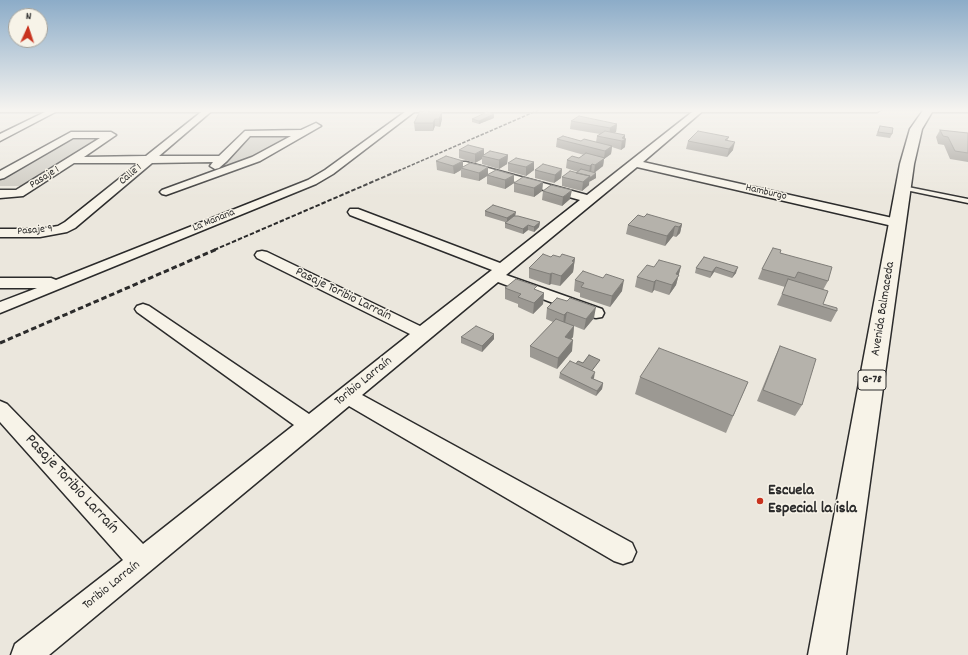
<!DOCTYPE html>
<html>
<head>
<meta charset="utf-8">
<style>
	body { margin:0 }
	#map { position:relative; width:968px; height:655px; overflow:hidden; background:#ebe7dd; font-family:Dekko,sans-serif }
	canvas { display:block }
	.north { position:absolute; left:8px; top:8px; width:40px; height:40px; box-sizing:border-box; background:#f7f3e8; border:1px solid #a5a39c; border-radius:50%; rotate:3deg; font-size:11px; font-weight:700; line-height:16px; text-align:center; color:#2b2b2b }
	.north::after { content:''; display:block; margin:auto; width:14px; height:18px; background:#c8321e; clip-path:polygon(50% 0,100% 100%,50% 72%,0 100%) }
</style>
</head>
<body>
<div id="map">
<canvas width="968" height="655"></canvas>
<div class="north">N</div>
</div>
<script>
const c = document.querySelector('canvas').getContext('2d');
c.lineJoin = 'round';
function fillPath(path, color) {
  c.fillStyle = color;
  c.fill(path, 'evenodd');
}
function shape(rows) {
  const path = new Path2D();
  for (const r of rows) {
    path.moveTo(r[0], r[1]);
    for (let i = 2; i < r.length; i += 2) path.lineTo(r[i], r[i + 1]);
  }
  return path;
}
function stroke(path, color, width, dash) {
  c.strokeStyle = color;
  c.lineWidth = width;
  c.lineCap = dash ? 'butt' : 'round';
  c.setLineDash(dash || []);
  c.stroke(path);
}
function label(font, color, halo, rows, align = 'center') {
  c.font = font + ' Dekko,sans-serif';
  c.lineWidth = 3;
  c.setLineDash([]);
  c.textBaseline = 'middle';
  c.strokeStyle = halo;
  c.fillStyle = color;
  for (const [text, x, y, turn = 0] of rows) {
    c.save();
    c.translate(x, y);
    c.rotate((+turn || 0) * Math.PI / 180);
    c.textAlign = isNaN(turn) ? turn : align;
    if (halo) c.strokeText(text, 0, 0);
    c.fillText(text, 0, 0);
    c.restore();
  }
}
const green = shape([
	[248,136,295,136,255,158,210,175],
	[68,140,100,140,27,186,0,186,0,180]
]);
const water = shape([
	[589,355,600,360,590,373,575,365,578,361,583,363,589,355]
]);
const service = shape([
	[903,186,968,199,968,203,901,189,900,188,903,186]
]);
const minor = shape([
	[51,109,61,109,0,141,0,134,51,109],
	[205,109,214,109,159,156,219,156,245,131,301,130,316,123,321,126,260,161,166,195,162,194,160,192,162,190,252,157,291,136,250,136,227,161,219,168,215,169,210,166,213,162,152,163,75,228,67,232,40,237,0,237,0,229,40,229,58,226,65,222,139,163,74,163,23,196,0,198,0,190,16,190,100,138,73,138,4,178,0,179,0,171,71,132,111,132,116,135,84,157,146,156,205,109],
	[409,109,418,109,333,174,316,184,0,313,0,302,37,288,0,288,0,278,51,278,56,280,308,180,325,170,409,109],
	[696,109,705,109,643,162,897,219,902,220,903,223,902,226,897,227,637,167,506,275,602,309,604,313,602,317,596,318,590,317,498,282,362,395,632,543,636,552,632,561,623,564,614,561,349,406,49,655,11,655,15,644,123,560,0,422,0,401,7,404,143,544,294,425,137,312,135,309,137,306,143,304,149,306,309,414,410,334,257,258,255,255,257,252,262,251,267,252,420,326,492,270,350,215,348,212,350,209,358,209,500,263,580,200,458,166,457,164,458,162,466,162,587,195,696,109]
]);
const primary = shape([
	[0,109,882,109,877,112,0,112,0,109],
	[924,109,968,109,968,112,932,112,922,129,914,164,846,655,808,655,900,164,910,129,924,109]
]);
const railFar2 = shape([
	[398,171,541,109]
]);
const railFar1 = shape([
	[214,250,400,170]
]);
const rail = shape([
	[0,343,217,249]
]);
const wall = shape([
	[430,109,430,112,442,119,440,127,435,126,433,131,415,131,414,123,423,112],
	[494,114,494,118,479,124,472,122,472,119],
	[571,121,617,124,616,132,614,133,625,135,625,147,621,150,612,147,611,154,604,159,603,166,594,173,596,173,596,178,589,182,589,185,582,191,562,186,562,177,576,173,578,172,566,168,567,160,579,158,584,155,556,147,557,139,581,141,596,142,597,136,600,134,570,129],
	[880,126,892,134,890,138,876,136,878,130],
	[940,130,968,133,968,162,950,159,944,145,938,144,936,137],
	[729,137,727,141,733,150,727,157,686,149,688,141],
	[459,150,484,155,508,155,507,164,499,169,482,164,482,159,475,163,459,158],
	[436,161,463,161,463,167,514,183,505,189,487,184,487,176,479,181,461,177,461,170,454,174,437,170],
	[534,162,534,170,526,176,508,171,508,163],
	[562,169,561,178,554,183,535,178,535,170],
	[543,182,542,191,534,197,514,192,514,183],
	[551,185,570,199,562,206,542,200,543,191],
	[485,211,515,216,540,222,539,227,534,232,528,230,523,234,505,228,505,222,485,216],
	[644,217,682,224,680,233,676,237,673,236,665,246,626,234,628,225],
	[780,253,828,281,823,290,823,304,837,311,831,322,777,305,785,287,758,279,762,269],
	[551,257,575,258,573,272,560,286,551,284,549,285,529,278,529,268],
	[704,257,736,273,732,278,714,272,710,278,695,273,696,268],
	[681,266,676,285,669,295,654,290,652,293,635,287,637,277],
	[575,280,622,291,610,307,580,297,580,293,574,291],
	[505,288,537,290,544,293,543,304,533,314,518,307,518,304,505,299],
	[557,298,594,318,584,330,574,326,573,337,571,339,572,351,557,369,530,357,530,346,553,322,546,319,547,308],
	[494,334,494,339,482,352,461,343,461,337],
	[780,346,802,405,795,416,757,401,775,357],
	[560,373,594,378,593,379,603,383,602,389,596,396,559,378],
	[640,377,748,382,726,433,635,394]
]);
const shadedWall = shape([
	[442,112,442,119,440,127,439,119],
	[494,114,494,118,479,124,479,121],
	[435,119,435,126,433,131,433,123],
	[617,124,616,132,609,136,610,128],
	[625,135,625,139,626,139,625,147,621,150,622,138],
	[735,142,733,150,727,157,729,149],
	[612,146,611,154,604,159,603,166,594,173,595,165,604,158,605,151],
	[484,149,484,157,482,156,482,159,475,163,475,154],
	[508,155,507,164,499,169,499,160],
	[463,161,463,168,461,168,461,170,454,174,453,166],
	[534,162,534,170,526,176,526,167],
	[592,164,591,173,589,174,590,166],
	[488,167,488,176,487,175,487,176,479,181,479,173],
	[562,169,561,178,554,183,555,175],
	[596,173,596,178,589,182,590,178],
	[514,175,514,183,505,189,505,180],
	[590,176,589,185,582,191,583,182],
	[543,182,542,191,534,197,534,188],
	[572,190,570,199,562,206,563,197],
	[516,212,515,217,507,223,507,218],
	[540,222,539,227,534,232,534,227],
	[682,224,680,233,676,237,679,227],
	[528,225,528,230,523,234,523,229],
	[675,226,673,236,665,246,667,236],
	[575,258,573,272,560,286,561,276],
	[681,266,676,285,669,295,672,285,676,274],
	[716,267,714,272,710,278,712,272],
	[738,267,736,273,732,278,734,273],
	[552,273,551,284,549,285,550,274],
	[624,280,622,291,610,307,612,296],
	[656,280,654,290,652,293,654,282],
	[544,293,543,304,533,314,534,303],
	[596,307,594,318,584,330,586,319],
	[567,312,565,323,563,326,564,315],
	[574,326,573,337,563,348,565,337],
	[494,334,494,339,482,352,482,346],
	[573,340,572,351,557,369,558,358],
	[595,372,594,378,590,384,591,378],
	[603,383,602,389,596,396,597,391]
]);
const building = shape([
	[424,109,430,109,428,112,442,112,439,119,435,119,433,123,414,123,420,111,423,112,424,109],
	[487,112,494,114,479,121,472,119,487,112],
	[579,116,617,124,610,128,571,121,579,116],
	[880,126,893,128,892,134,878,132,880,126],
	[940,130,968,133,968,153,955,151,948,137,943,136,940,130],
	[605,131,625,135,622,138,626,139,622,141,597,136,605,131],
	[698,131,729,137,725,140,735,142,729,149,688,141,698,131],
	[563,136,581,141,584,139,612,146,605,151,557,139,563,136],
	[468,145,484,149,475,154,459,150,468,145],
	[490,151,508,155,499,160,482,156,490,151],
	[586,153,605,158,595,165,592,164,590,166,567,160,572,156,579,158,586,153],
	[446,156,463,161,453,166,436,161,446,156],
	[516,158,534,162,526,167,508,163,516,158],
	[470,163,488,167,479,173,461,168,470,163],
	[543,164,562,169,555,175,535,170,543,164],
	[581,169,596,173,590,178,590,176,576,173,581,169],
	[496,170,514,175,505,180,487,175,496,170],
	[570,171,590,176,583,182,562,177,570,171],
	[523,177,543,182,534,188,514,183,523,177],
	[551,185,572,190,563,197,543,191,551,185],
	[493,205,516,212,507,218,485,211,493,205],
	[647,214,682,224,679,227,675,226,667,236,628,225,638,215,644,217,647,214],
	[514,216,518,216,540,222,534,227,528,225,523,229,505,223,514,216],
	[773,248,781,250,780,253,832,267,828,281,798,272,795,278,762,269,773,248],
	[543,254,551,257,553,255,560,257,562,254,575,258,572,261,574,262,561,276,552,273,550,274,529,268,543,254],
	[704,257,738,267,734,273,716,267,712,272,696,268,704,257],
	[659,260,681,266,676,274,679,275,672,285,656,280,654,282,637,277,647,265,654,267,659,260],
	[583,271,603,278,606,274,624,280,612,296,581,287,584,283,575,280,583,271],
	[516,279,537,286,534,289,544,293,534,303,518,297,521,294,505,288,516,279],
	[788,279,828,291,823,304,837,308,837,311,782,294,788,279],
	[557,298,567,301,570,298,596,307,586,319,567,312,564,315,547,308,557,298],
	[556,319,574,326,565,337,573,340,558,358,530,346,556,319],
	[476,326,494,334,482,346,461,337,476,326],
	[780,346,816,359,802,405,763,390,780,346],
	[659,348,748,382,733,416,640,377,659,348],
	[570,361,595,372,591,378,603,383,597,391,560,373,570,361]
]);
const markers = [
	[760,501,4,"#c8321e"]
];
const farStreetnames = [
	["Calle 1",131,175,-40],
	["Pasaje 1",45,178,-32],
	["Hamburgo",766,193,13],
	["La Manana",214,221,-22],
	["Pasaje 9",35,231,-5]
];
const shields = [
	[872,380,28]
];
const shieldNames = [
	["G-78",872,380]
];
const streetNames = [
	["Pasaje Toribio Larraín",343,295,26],
	["Avenida Balmaceda",884,309,-81],
	["Toribio Larraín",364,382,-39],
	["Toribio Larraín",112,586,-39]
];
const nearStreetnames = [
	["Pasaje Toribio Larraín",71,485,47]
];
const nearPoinames = [
	["Escuela",768,492],
	["Especial la isla",768,510]
];
fillPath(green, '#cbc8bf');
fillPath(water, '#a29f98');
stroke(water, '#72716c', 1);
stroke(service, '#2b2b2b', 3);
stroke(minor, '#2b2b2b', 3);
stroke(primary, '#2b2b2b', 3);
fillPath(service, '#f7f3e8');
fillPath(minor, '#f7f3e8');
fillPath(primary, '#f7f3e8');
stroke(railFar2, '#2b2b2b', 1.5, [3.5, 1.5]);
stroke(railFar1, '#2b2b2b', 2, [4.5, 2]);
stroke(rail, '#2b2b2b', 3, [5.5, 3]);
fillPath(wall, '#9c9993');
fillPath(shadedWall, '#7f7d78');
fillPath(building, '#b5b2ab');
stroke(building, '#7f7d78', 1);
const sky = c.createLinearGradient(0, 0, 0, 200);
sky.addColorStop(0, '#8cacc8');
sky.addColorStop(0.55, '#f6f4f0');
sky.addColorStop(1, '#f6f4f000');
c.fillStyle = sky;
c.fillRect(0, 0, 968, 200);
for (const [x, y, r, color] of markers) {
  const dot = new Path2D();
  dot.arc(x, y, r, 0, 2 * Math.PI);
  c.fillStyle = color;
  c.fill(dot);
  stroke(dot, '#f7f3e8', 1.5);
}
label('11px', '#2b2b2b', '#f7f3e8', farStreetnames);
for (const [x, y, w] of shields) {
  const box = new Path2D();
  box.roundRect(x - w / 2, y - 10, w, 20, 3);
  c.fillStyle = '#f7f3e8';
  c.fill(box);
  stroke(box, '#2b2b2b', 1);
}
label('bold 12px', '#2b2b2b', null, shieldNames);
label('13px', '#2b2b2b', '#f7f3e8', streetNames);
label('16px', '#2b2b2b', '#f7f3e8', nearStreetnames);
label('bold 16px', '#2b2b2b', '#f7f3e8', nearPoinames, 'left');
</script>
</body>
</html>
